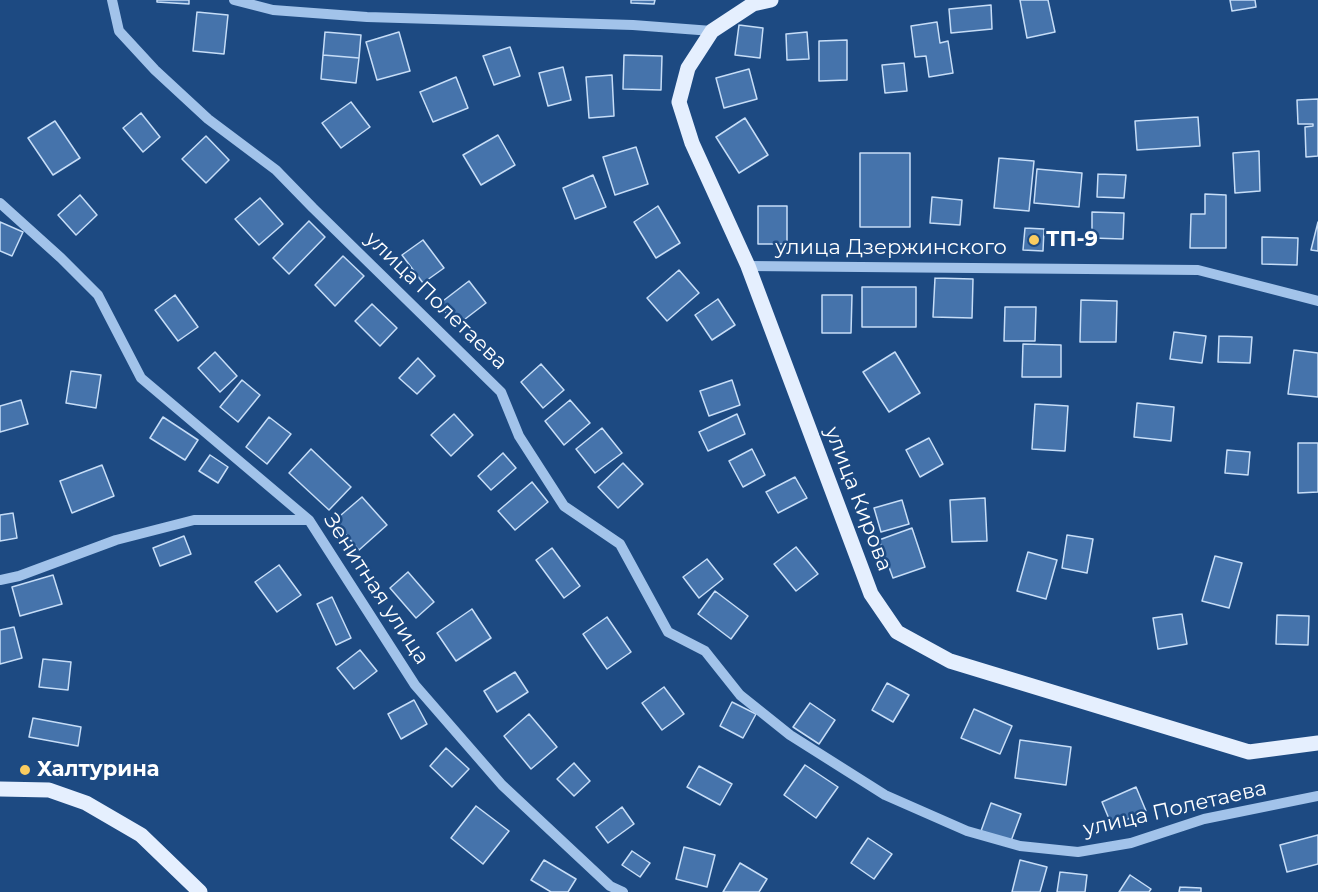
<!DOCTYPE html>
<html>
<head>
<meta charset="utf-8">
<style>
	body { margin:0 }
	canvas { display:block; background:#1d4a82 }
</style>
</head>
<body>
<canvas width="1318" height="892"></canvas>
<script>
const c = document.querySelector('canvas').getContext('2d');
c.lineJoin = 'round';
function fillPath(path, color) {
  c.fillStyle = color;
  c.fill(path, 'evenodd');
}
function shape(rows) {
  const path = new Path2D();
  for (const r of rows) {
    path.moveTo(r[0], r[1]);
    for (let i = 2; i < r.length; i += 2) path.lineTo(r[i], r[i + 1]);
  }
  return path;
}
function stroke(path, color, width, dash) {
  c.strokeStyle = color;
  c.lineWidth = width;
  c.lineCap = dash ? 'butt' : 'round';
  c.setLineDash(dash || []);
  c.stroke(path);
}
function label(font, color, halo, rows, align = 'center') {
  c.font = font + ' Montserrat,sans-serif';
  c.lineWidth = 5;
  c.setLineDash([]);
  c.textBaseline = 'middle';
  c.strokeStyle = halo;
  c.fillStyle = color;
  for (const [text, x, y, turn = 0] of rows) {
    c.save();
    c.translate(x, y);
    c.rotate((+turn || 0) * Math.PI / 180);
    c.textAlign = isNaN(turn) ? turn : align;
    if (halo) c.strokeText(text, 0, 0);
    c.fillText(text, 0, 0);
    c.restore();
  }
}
const building = shape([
	[157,0,189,0,189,4,157,2,157,0],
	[631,0,655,0,654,4,631,3,631,0],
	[1020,0,1048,0,1055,32,1027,38,1020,0],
	[1230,0,1255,0,1256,7,1232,11,1230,0],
	[991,5,992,29,951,33,949,9,991,5],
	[197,12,228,15,224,54,193,51,197,12],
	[937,22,940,43,948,41,953,73,929,77,926,56,915,57,911,26,937,22],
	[739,25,763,28,760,58,735,55,739,25],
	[325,32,361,35,359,58,323,55,325,32],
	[399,32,410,71,377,80,366,42,399,32],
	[807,32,809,59,787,60,786,34,807,32],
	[847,40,847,80,819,81,819,41,847,40],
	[510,47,520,76,494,85,483,56,510,47],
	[323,55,359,58,356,83,321,79,323,55],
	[624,55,662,56,661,90,623,89,624,55],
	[904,63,907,91,885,93,882,65,904,63],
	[563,67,571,100,548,106,539,73,563,67],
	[749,69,757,99,724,108,716,78,749,69],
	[612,75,614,116,589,118,586,77,612,75],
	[456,77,468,108,433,122,420,92,456,77],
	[1318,99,1318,156,1306,157,1305,127,1313,126,1313,124,1298,124,1297,100,1318,99],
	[351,102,370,127,341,148,322,123,351,102],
	[141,113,160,137,143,152,123,128,141,113],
	[1198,117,1200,146,1137,150,1135,121,1198,117],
	[745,118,768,155,739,173,716,137,745,118],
	[55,121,80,158,53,175,28,138,55,121],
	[498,135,515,165,481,185,463,155,498,135],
	[206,136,229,160,206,183,182,159,206,136],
	[636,147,648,184,615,195,603,157,636,147],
	[1259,151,1260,191,1235,193,1233,153,1259,151],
	[860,153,910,153,910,227,860,227,860,153],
	[999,158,1034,161,1029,211,994,208,999,158],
	[1037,169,1082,173,1079,207,1034,203,1037,169],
	[1098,174,1126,175,1124,198,1097,197,1098,174],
	[593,175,606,207,575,219,563,188,593,175],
	[1205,194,1226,195,1226,248,1190,248,1191,214,1205,214,1205,194],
	[80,195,97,215,76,235,58,215,80,195],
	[932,197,962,200,960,225,930,223,932,197],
	[260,198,283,224,259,245,235,219,260,198],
	[658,206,680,243,656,258,634,222,658,206],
	[758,206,787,206,787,244,758,244,758,206],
	[1092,212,1124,213,1123,239,1092,238,1092,212],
	[309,221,325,237,289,274,273,258,309,221],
	[0,222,23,232,12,256,0,251,0,222],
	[1318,222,1318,251,1311,250,1318,222],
	[1025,228,1044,229,1043,251,1023,250,1025,228],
	[1262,237,1298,238,1297,265,1262,264,1262,237],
	[423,240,444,268,423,283,402,255,423,240],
	[343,256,364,276,335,306,315,285,343,256],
	[679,270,699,293,667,321,647,298,679,270],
	[935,278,973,279,972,318,933,317,935,278],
	[469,281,486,303,456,326,439,304,469,281],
	[862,287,916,287,916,327,862,327,862,287],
	[175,295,198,327,178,341,155,310,175,295],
	[822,295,852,295,851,333,822,333,822,295],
	[718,299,735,325,712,340,695,315,718,299],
	[1081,300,1117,301,1116,342,1080,342,1081,300],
	[372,304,397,328,380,346,355,321,372,304],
	[1005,307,1036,307,1035,341,1004,341,1005,307],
	[1174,332,1206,336,1202,363,1170,359,1174,332],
	[1219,336,1252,337,1250,363,1218,362,1219,336],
	[1023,344,1061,345,1061,377,1022,377,1023,344],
	[1294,350,1318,353,1318,397,1288,394,1294,350],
	[215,352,237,376,220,392,198,368,215,352],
	[895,352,920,393,889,412,863,372,895,352],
	[418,358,435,376,417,394,399,378,418,358],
	[541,364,564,390,543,408,521,382,541,364],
	[71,371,101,375,96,408,66,403,71,371],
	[242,380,260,395,238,422,220,407,242,380],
	[732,380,740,405,709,416,700,391,732,380],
	[21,400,28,424,0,432,0,406,21,400],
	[570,400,590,423,564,445,545,421,570,400],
	[1137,403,1174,407,1171,441,1134,437,1137,403],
	[1035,404,1068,406,1065,451,1032,449,1035,404],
	[454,414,473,435,451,456,431,435,454,414],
	[737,414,745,434,708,451,699,432,737,414],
	[163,417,198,440,185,460,150,438,163,417],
	[269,417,291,434,267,464,246,447,269,417],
	[602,428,622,453,595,473,576,449,602,428],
	[929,438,943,464,920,477,906,450,929,438],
	[1298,443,1318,443,1318,492,1298,493,1298,443],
	[311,449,351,487,329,510,289,473,311,449],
	[752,449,765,475,743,487,729,461,752,449],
	[1227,450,1250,452,1248,475,1225,473,1227,450],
	[503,453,516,468,491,490,478,476,503,453],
	[210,455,228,467,218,483,199,471,210,455],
	[623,463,643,484,618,508,598,487,623,463],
	[102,465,114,496,72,513,60,481,102,465],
	[795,477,807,498,778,513,766,492,795,477],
	[532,482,548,502,515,530,498,511,532,482],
	[362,497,387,525,359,550,334,521,362,497],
	[985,498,987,541,952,542,950,500,985,498],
	[902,500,909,524,881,532,874,508,902,500],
	[13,513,17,538,0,541,0,515,13,513],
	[912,528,925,567,893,578,879,540,912,528],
	[1067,535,1093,539,1087,573,1062,568,1067,535],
	[184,536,191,554,160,566,153,548,184,536],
	[796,547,818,574,796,591,774,564,796,547],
	[552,548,580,586,564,598,536,560,552,548],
	[1028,552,1057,560,1046,599,1017,591,1028,552],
	[1215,556,1242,563,1229,608,1202,601,1215,556],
	[707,559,723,579,699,598,683,577,707,559],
	[279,565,301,595,277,612,255,582,279,565],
	[408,572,434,602,416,618,390,588,408,572],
	[53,575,62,604,20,616,12,587,53,575],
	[715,591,748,616,731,639,698,614,715,591],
	[332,597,351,638,336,645,317,604,332,597],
	[472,609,491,638,456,661,437,633,472,609],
	[1182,614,1187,644,1158,649,1153,618,1182,614],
	[1277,615,1309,616,1308,645,1276,644,1277,615],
	[607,617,631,652,607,669,583,634,607,617],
	[14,627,22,658,0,664,0,630,14,627],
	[360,650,377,671,354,689,337,668,360,650],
	[43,659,71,662,68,690,39,687,43,659],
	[515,672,528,692,497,712,484,691,515,672],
	[887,683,909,695,893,722,872,710,887,683],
	[664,687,684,714,662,730,642,703,664,687],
	[414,700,427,724,401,739,388,714,414,700],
	[732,702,756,714,743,738,720,726,732,702],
	[810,703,835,720,819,744,793,727,810,703],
	[974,709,1012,726,1000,754,961,738,974,709],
	[529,714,557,747,531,769,504,736,529,714],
	[33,718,81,727,78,746,29,737,33,718],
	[1020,740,1071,747,1066,785,1015,778,1020,740],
	[446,748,469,769,452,787,430,766,446,748],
	[574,763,590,781,574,796,557,779,574,763],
	[805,765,838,787,816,818,784,795,805,765],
	[699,766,732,784,720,805,687,787,699,766],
	[1136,787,1146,811,1112,826,1102,802,1136,787],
	[991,803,1021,814,1011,841,981,831,991,803],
	[476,806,509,831,483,864,451,838,476,806],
	[622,807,634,824,608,843,596,827,622,807],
	[1318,835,1318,864,1287,872,1280,845,1318,835],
	[868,838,892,854,874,879,851,863,868,838],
	[684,847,715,855,707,887,676,879,684,847],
	[632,851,650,863,640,877,622,865,632,851],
	[544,860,576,879,568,892,551,892,531,880,544,860],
	[1020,860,1047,867,1040,892,1012,892,1020,860],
	[740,863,767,879,759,892,723,892,740,863],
	[1060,872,1087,875,1085,892,1057,892,1060,872],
	[1130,875,1151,889,1149,892,1119,892,1130,875],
	[1180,887,1201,888,1201,892,1179,892,1180,887]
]);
const minor = shape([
	[112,0,119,31,155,70,208,119,276,170,313,208,501,392,519,436,564,506,620,544,668,632,705,651,740,695,790,735,885,795,967,831,1020,846,1078,852,1131,843,1204,819,1318,796],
	[234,0,273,10,367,17,633,25,712,31],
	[0,203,61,258,98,295,141,378,309,520,415,685,502,785,610,886,623,892],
	[748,266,1198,270,1318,301],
	[0,580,19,576,116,540,194,520,309,520]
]);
const major = shape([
	[771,0,753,4,712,31,688,68,679,102,692,143,748,266,871,594,897,632,950,661,1249,752,1318,743],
	[0,789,49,790,86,803,141,835,200,892]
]);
const markers = [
	[1034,240,6,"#facc60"],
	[25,770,6,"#facc60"]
];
const poiNames = [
	["ТП-9",1046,240],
	["Халтурина",37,770]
];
const streetNames = [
	["улица Дзержинского",891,248],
	["улица Полетаева",436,301,44],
	["улица Кирова",858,499,69],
	["Зенитная улица",376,589,57],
	["улица Полетаева",1175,809,-13]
];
fillPath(building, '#4573ab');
stroke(building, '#c6ddf7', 1.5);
stroke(minor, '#a2c3ea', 10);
stroke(major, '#e5effe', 15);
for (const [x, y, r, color] of markers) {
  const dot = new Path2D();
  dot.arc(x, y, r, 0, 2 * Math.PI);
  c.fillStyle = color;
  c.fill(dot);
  stroke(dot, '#1d4a82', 2);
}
label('bold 21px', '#fff', '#1d4a82', poiNames, 'left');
label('21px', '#fff', '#1d4a82', streetNames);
</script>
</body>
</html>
